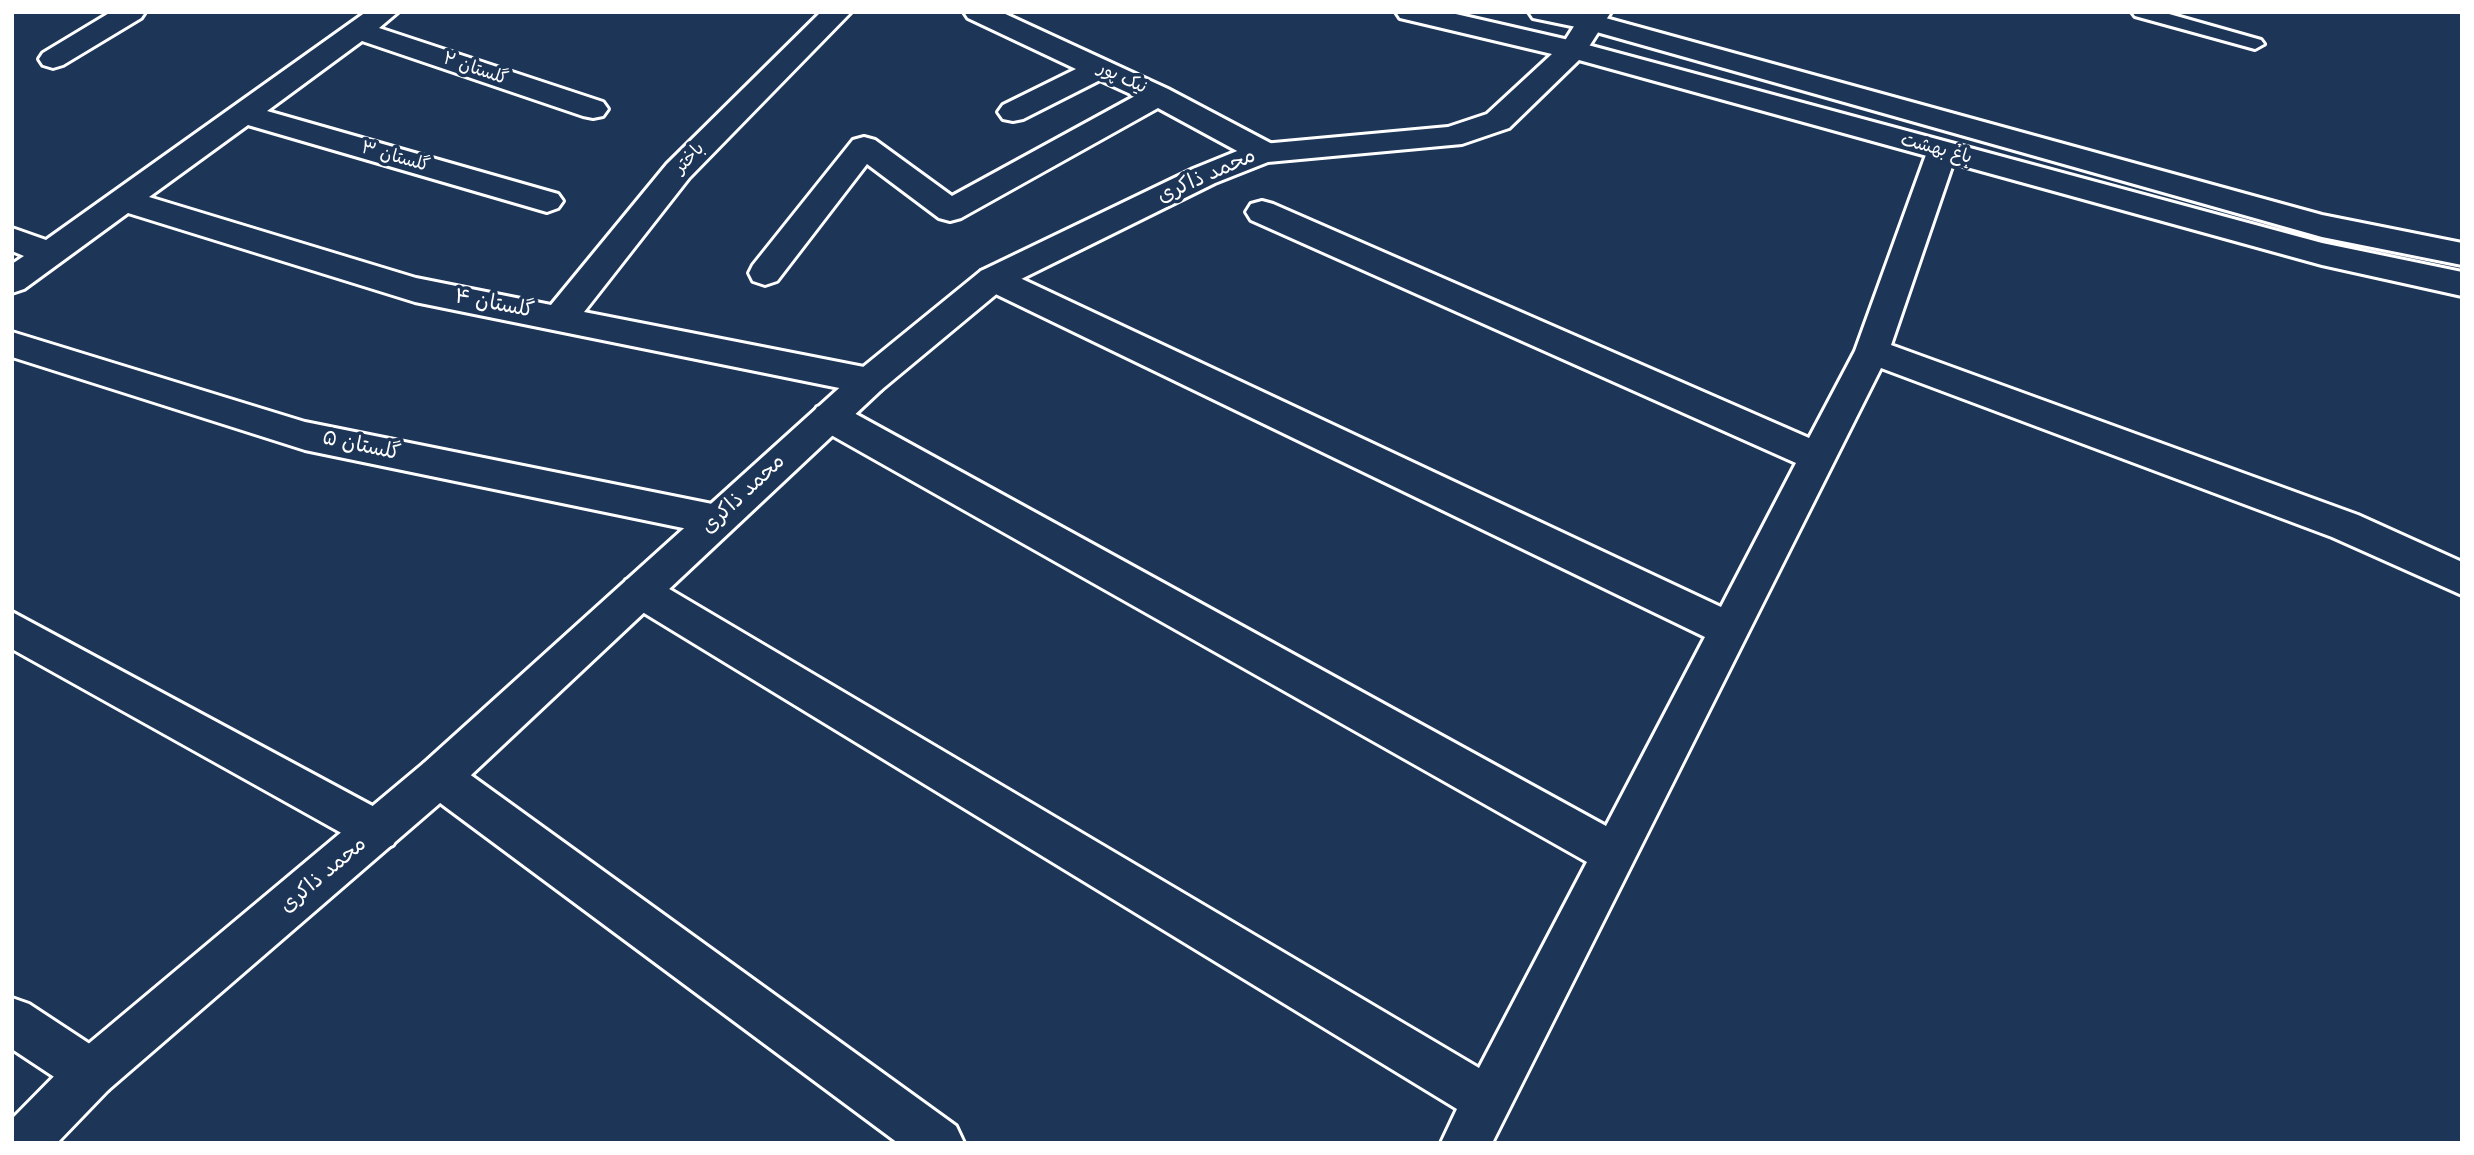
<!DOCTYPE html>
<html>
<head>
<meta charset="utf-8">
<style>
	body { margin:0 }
	#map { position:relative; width:2474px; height:1155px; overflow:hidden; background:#1d3557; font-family:Mynerve,sans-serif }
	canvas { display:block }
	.frame { position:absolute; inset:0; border:14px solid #fff; pointer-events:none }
</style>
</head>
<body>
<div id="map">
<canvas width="2474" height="1155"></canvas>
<div class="frame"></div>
</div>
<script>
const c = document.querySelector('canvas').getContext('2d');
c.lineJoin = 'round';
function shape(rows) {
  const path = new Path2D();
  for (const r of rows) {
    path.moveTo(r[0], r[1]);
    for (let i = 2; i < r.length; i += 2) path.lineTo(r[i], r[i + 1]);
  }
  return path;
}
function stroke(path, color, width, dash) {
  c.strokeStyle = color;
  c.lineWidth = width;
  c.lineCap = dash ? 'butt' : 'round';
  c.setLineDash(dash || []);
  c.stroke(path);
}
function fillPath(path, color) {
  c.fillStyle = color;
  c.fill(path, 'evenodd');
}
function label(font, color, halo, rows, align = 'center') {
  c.font = font + ' Mynerve,"Playpen Sans Arabic",sans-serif';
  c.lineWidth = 7;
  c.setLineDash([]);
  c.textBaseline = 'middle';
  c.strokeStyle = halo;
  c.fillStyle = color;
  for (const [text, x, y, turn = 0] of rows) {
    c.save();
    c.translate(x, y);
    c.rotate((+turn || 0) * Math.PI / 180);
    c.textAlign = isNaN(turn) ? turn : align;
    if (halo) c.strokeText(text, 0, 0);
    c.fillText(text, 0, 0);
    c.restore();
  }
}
const service = shape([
	[2132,12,2162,12,2261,40,2264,44,2255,49,2135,16,2132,12]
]);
const minor = shape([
	[111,12,145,12,141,18,63,65,53,68,43,65,39,59,43,53,111,12],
	[366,12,398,12,379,28,603,102,608,109,603,116,593,118,583,116,362,41,267,111,558,194,563,201,558,208,547,212,248,125,149,197,416,278,551,305,667,164,821,12,851,12,689,178,584,312,869,368,881,372,886,381,881,390,869,394,415,302,128,213,24,289,12,293,12,264,24,256,12,251,12,228,46,240,366,12],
	[964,12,1001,12,1168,89,1274,145,1278,152,1274,159,1263,162,1252,159,1158,108,961,218,950,221,939,218,867,164,777,281,765,285,753,281,749,273,753,265,853,140,864,137,875,140,952,196,1135,96,1100,80,1023,119,1013,121,1003,119,998,112,1003,105,1076,69,968,18,964,12],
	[1583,12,1611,12,1583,56,1573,59,1563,56,1559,50,1583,12],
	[1942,142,1953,145,1957,152,1891,345,2358,515,2462,562,2462,595,2332,537,1881,368,1492,1143,1441,1143,1457,1109,626,602,621,591,626,580,640,575,654,580,1479,1068,1587,862,817,427,812,417,817,407,830,403,843,407,1606,826,1705,637,981,287,977,279,981,271,993,267,1005,271,1721,607,1796,463,1251,220,1246,212,1251,204,1262,201,1273,204,1809,438,1855,351,1927,152,1931,145,1942,142],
	[12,332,305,422,717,505,730,509,736,520,730,531,717,535,305,450,12,357,12,332],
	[12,612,393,817,400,831,393,845,378,851,363,845,12,649,12,612],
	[439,758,454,763,956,1126,964,1143,898,1143,424,791,418,777,424,763,439,758],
	[12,998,29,1004,108,1056,115,1073,108,1090,91,1097,74,1090,12,1049,12,998]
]);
const tertiary = shape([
	[1396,12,1447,12,1573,41,2322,243,2462,272,2462,296,2322,265,1579,60,1509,128,1462,144,1268,162,1215,183,1005,287,881,390,454,791,108,1090,57,1143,12,1143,12,1119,74,1056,424,763,857,372,981,271,1193,169,1252,145,1448,127,1487,114,1552,54,1400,18,1396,12],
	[1529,12,1591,14,2322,215,2462,243,2462,265,2322,237,1586,29,1533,18,1529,12]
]);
const farStreetnames = [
	["گلستان ۲",475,70,19],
	["نیک پور",1122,79,25],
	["باغ بهشت",1936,150,15],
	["گلستان ۳",395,158,16],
	["باختر",690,159,-46]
];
const streetNames = [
	["محمد ذاکری",1207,177,-24],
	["گلستان ۴",494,305,11],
	["گلستان ۵",361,447,12],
	["محمد ذاکری",744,495,-43],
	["محمد ذاکری",324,876,-40]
];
stroke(service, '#fff', 6);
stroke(minor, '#fff', 6);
stroke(tertiary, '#fff', 6);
fillPath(service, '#1d3557');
fillPath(minor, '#1d3557');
fillPath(tertiary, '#1d3557');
label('18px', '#fff', '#1d3557', farStreetnames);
label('21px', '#fff', '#1d3557', streetNames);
</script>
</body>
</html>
